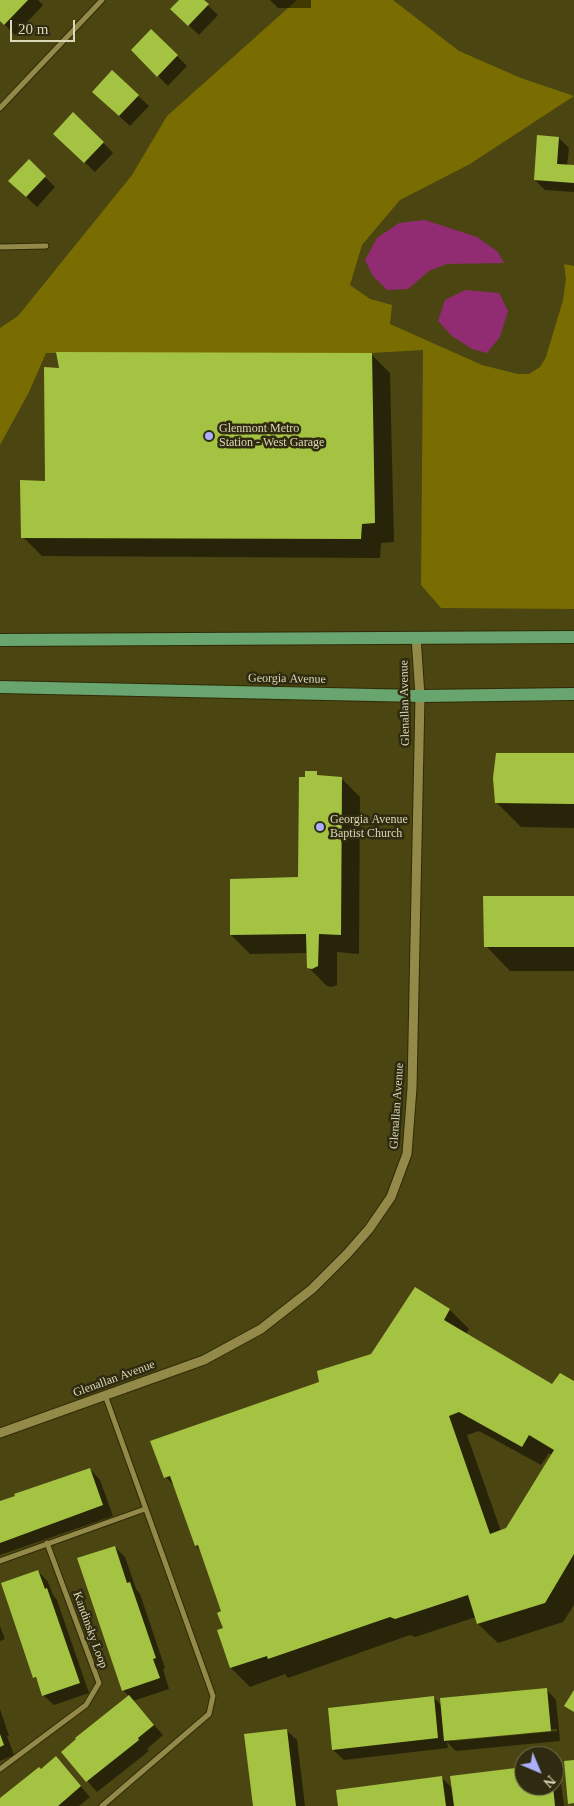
<!DOCTYPE html>
<html>
<head>
<meta charset="utf-8">
<style>
	body { margin:0 }
	#map { position:relative; width:574px; height:1806px; overflow:hidden; background:#4b4512; font-family:Georgia,serif }
	canvas { display:block }
	.north { position:absolute; left:514px; top:1746px; width:50px; height:50px; box-sizing:border-box; background:#2f2b10; border:1px solid #747053; border-radius:50%; rotate:135deg; font-size:14px; font-weight:700; line-height:20px; text-align:center; color:#dbd8b7 }
	.north::after { content:''; display:block; margin:auto; width:18px; height:22px; background:#acaffb; clip-path:polygon(50% 0,100% 100%,50% 72%,0 100%) }
	.scale { position:absolute; left:10px; top:20px; width:65px; height:22px; box-sizing:border-box; border:2px solid #dbd8b7; border-top:0; padding-left:6px; font-size:15px; line-height:18px; white-space:nowrap; color:#dbd8b7; -webkit-text-stroke:4px #2f2b10; paint-order:stroke }
</style>
</head>
<body>
<div id="map">
<canvas width="574" height="1806"></canvas>
<div class="north">N</div>
<div class="scale">20 m</div>
</div>
<script>
const c = document.querySelector('canvas').getContext('2d');
c.lineJoin = 'round';
function fillPath(path, color) {
  c.fillStyle = color;
  c.fill(path, 'evenodd');
}
function shape(rows) {
  const path = new Path2D();
  for (const r of rows) {
    path.moveTo(r[0], r[1]);
    for (let i = 2; i < r.length; i += 2) path.lineTo(r[i], r[i + 1]);
  }
  return path;
}
function stroke(path, color, width, dash) {
  c.strokeStyle = color;
  c.lineWidth = width;
  c.lineCap = dash ? 'butt' : 'round';
  c.setLineDash(dash || []);
  c.stroke(path);
}
function label(font, color, halo, rows, align = 'center') {
  c.font = font + ' Georgia,serif';
  c.lineWidth = 5;
  c.setLineDash([]);
  c.textBaseline = 'middle';
  c.strokeStyle = halo;
  c.fillStyle = color;
  for (const [text, x, y, turn = 0] of rows) {
    c.save();
    c.translate(x, y);
    c.rotate((+turn || 0) * Math.PI / 180);
    c.textAlign = isNaN(turn) ? turn : align;
    if (halo) c.strokeText(text, 0, 0);
    c.fillText(text, 0, 0);
    c.restore();
  }
}
const green = shape([
	[297,0,393,0,459,51,521,78,574,96,470,164,400,200,362,245,350,285,370,299,392,305,390,324,482,365,518,374,529,374,540,367,546,357,563,300,566,279,564,264,574,266,574,609,441,608,421,585,423,350,372,353,46,353,29,392,0,445,0,328,18,316,132,175,167,116]
]);
const water = shape([
	[425,220,477,237,498,252,504,263,447,264,429,271,408,289,387,290,373,276,365,260,377,238,399,223],
	[465,290,499,293,508,311,500,337,487,353,472,349,452,336,438,321,445,300]
]);
const shadow = shape([
	[0,0,38,0,43,5,15,35,0,20],
	[181,0,202,0,218,15,199,35,182,19],
	[270,0,311,0,311,8,278,8],
	[151,30,187,66,168,86,132,50],
	[112,72,149,106,130,126,104,102],
	[55,134,103,142,113,153,95,172],
	[559,138,569,148,567,166,574,166,574,192,545,190,535,180],
	[29,161,55,187,37,207,20,191],
	[371,354,390,373,394,542,381,543,380,558,42,556,23,537,46,482],
	[574,754,574,828,521,827,496,802],
	[316,773,320,777,341,778,360,797,359,954,337,952,337,985,332,987,327,986,308,967,308,953,250,954,231,935,300,879,306,778],
	[574,897,574,971,510,971,486,946],
	[415,1289,450,1310,469,1329,466,1334,553,1386,574,1383,574,1605,563,1622,498,1643,478,1624,476,1617,415,1637,410,1635,288,1678,285,1674,250,1687,231,1668,218,1630,224,1628,223,1612,201,1551,196,1546,176,1488,166,1477,321,1382,371,1355],
	[479,1431,541,1465,549,1453,552,1455,506,1529,501,1531,467,1435],
	[90,1469,100,1480,113,1516,0,1555,0,1502],
	[115,1547,125,1557,136,1589,140,1594,165,1668,163,1669,169,1689,133,1701,163,1735,147,1749,149,1751,97,1792,63,1753,129,1696,123,1690],
	[38,1571,48,1582,53,1595,57,1600,89,1693,54,1705,43,1695,39,1682,34,1677],
	[0,1626,5,1639,0,1641],
	[546,1689,556,1700,560,1741,456,1751,447,1742,448,1748,344,1760,333,1750,433,1697,442,1706],
	[557,1729,557,1731,453,1741,453,1739],
	[0,1709,9,1736,7,1736,14,1755,0,1761],
	[286,1730,297,1740,305,1806,254,1806],
	[56,1758,90,1797,79,1806,0,1806,0,1800,41,1771],
	[524,1769,524,1786,554,1786,554,1770,560,1776,564,1806,339,1806,442,1778,453,1789]
]);
const building = shape([
	[0,0,28,0,4,25,0,21],
	[179,0,204,0,209,4,188,26,170,9],
	[151,29,178,55,157,77,131,50],
	[112,70,139,95,119,116,92,92],
	[73,112,104,142,84,163,53,134],
	[537,135,559,137,557,164,574,165,574,183,534,180],
	[29,159,46,176,26,197,8,181],
	[56,352,372,353,375,523,362,524,361,539,21,538,20,480,45,481,44,367,59,368],
	[496,753,574,753,574,804,495,803,493,778],
	[305,771,317,771,317,775,342,777,341,935,319,934,318,966,312,969,307,968,306,934,230,935,230,879,298,877,299,777,305,777],
	[483,896,574,896,574,947,484,947],
	[415,1287,450,1309,444,1320,552,1384,560,1373,574,1381,574,1554,545,1603,477,1624,468,1595,395,1619,390,1617,268,1659,267,1656,230,1668,217,1630,223,1628,217,1613,221,1611,198,1545,195,1546,170,1476,164,1478,150,1441,319,1382,317,1371,371,1354],
	[459,1412,522,1447,529,1435,554,1450,506,1528,490,1534,449,1416],
	[90,1468,103,1505,0,1543,0,1501,15,1496,14,1494],
	[115,1546,127,1583,130,1582,156,1658,153,1659,160,1678,122,1691,77,1558],
	[38,1570,45,1589,47,1588,80,1683,42,1696,36,1677,33,1678,1,1583],
	[547,1688,551,1731,444,1741,440,1698],
	[574,1690,574,1712,564,1706],
	[129,1695,154,1725,138,1738,139,1740,86,1782,61,1752,76,1739,75,1738],
	[434,1696,438,1738,332,1750,328,1708],
	[287,1729,296,1806,253,1806,244,1734],
	[0,1734,4,1745,0,1747],
	[56,1756,81,1786,65,1800,58,1806,0,1806,0,1798,39,1767,41,1769],
	[574,1760,574,1803,568,1804,564,1761],
	[524,1767,524,1786,553,1786,555,1806,454,1806,450,1776],
	[442,1776,446,1806,338,1806,336,1790]
]);
const minor = shape([
	[0,108,102,0],
	[0,247,46,246],
	[0,1561,145,1509],
	[0,1769,86,1705,99,1683,47,1543],
	[102,1806,209,1714,213,1696,105,1395]
]);
const tertiary = shape([
	[0,1433,204,1360,261,1329,312,1289,347,1254,369,1229,391,1197,407,1154,412,1088,420,696,416,637]
]);
const primary = shape([
	[0,640,574,637],
	[0,687,420,696,574,694]
]);
const markers = [
	[209,436,5,"#acaffb"],
	[320,827,5,"#acaffb"]
];
const poiNames = [
	["Glenmont Metro",219,429],
	["Station - West Garage",219,443],
	["Georgia Avenue",330,820],
	["Baptist Church",330,834]
];
const streetNames = [
	["Georgia Avenue",287,679,1],
	["Glenallan Avenue",405,703,-91],
	["Glenallan Avenue",397,1106,-86],
	["Glenallan Avenue",114,1379,-20],
	["Kandinsky Loop",90,1630,70]
];
fillPath(green, '#796c00');
fillPath(water, '#912c73');
fillPath(shadow, '#0007');
fillPath(building, '#a5c342');
stroke(minor, '#302b07', 7);
stroke(tertiary, '#302b07', 11);
stroke(primary, '#302b07', 14);
stroke(minor, '#938a4a', 5);
stroke(tertiary, '#938a4a', 9);
stroke(primary, '#69a56f', 12);
for (const [x, y, r, color] of markers) {
  const dot = new Path2D();
  dot.arc(x, y, r, 0, 2 * Math.PI);
  c.fillStyle = color;
  c.fill(dot);
  stroke(dot, '#2f2b10', 2);
}
label('12px', '#dbd8b7', '#2f2b10', poiNames, 'left');
label('12px', '#dbd8b7', '#2f2b10', streetNames);
</script>
</body>
</html>
